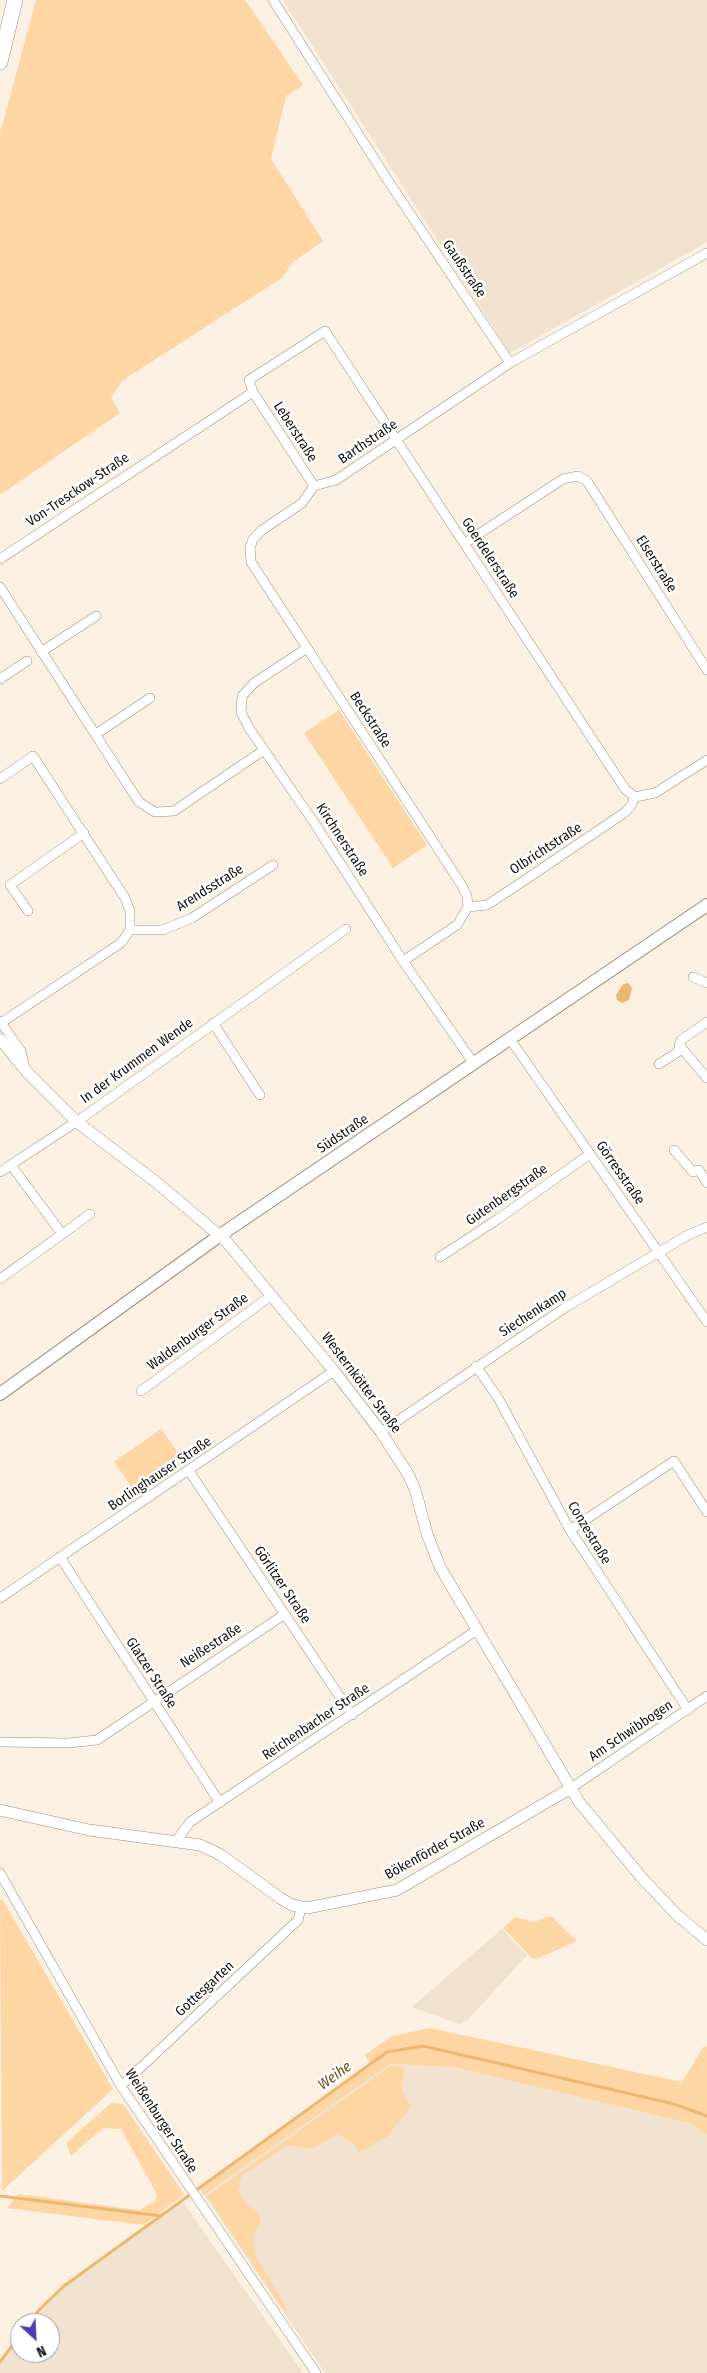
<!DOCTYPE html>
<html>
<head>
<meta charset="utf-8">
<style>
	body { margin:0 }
	#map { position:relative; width:707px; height:2373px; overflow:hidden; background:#fbf0e2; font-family:"Fira Sans Condensed",sans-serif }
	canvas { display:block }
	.north { position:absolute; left:10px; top:2313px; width:50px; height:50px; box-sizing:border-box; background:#fff; border:1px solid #a1a09e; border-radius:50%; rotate:155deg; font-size:14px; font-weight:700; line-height:20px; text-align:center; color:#14110c }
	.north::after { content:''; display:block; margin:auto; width:18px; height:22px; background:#503db4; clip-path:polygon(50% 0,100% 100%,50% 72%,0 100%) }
</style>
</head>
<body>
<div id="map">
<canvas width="707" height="2373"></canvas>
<div class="north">N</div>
</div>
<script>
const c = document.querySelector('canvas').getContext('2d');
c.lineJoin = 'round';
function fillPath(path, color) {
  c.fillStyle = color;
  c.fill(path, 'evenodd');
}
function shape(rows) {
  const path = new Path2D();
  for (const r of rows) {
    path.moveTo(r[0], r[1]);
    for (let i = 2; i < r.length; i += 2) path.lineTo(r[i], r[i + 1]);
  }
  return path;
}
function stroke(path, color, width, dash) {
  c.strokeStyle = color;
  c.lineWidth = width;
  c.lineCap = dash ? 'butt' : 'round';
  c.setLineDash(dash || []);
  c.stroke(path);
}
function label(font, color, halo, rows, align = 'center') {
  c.font = font + ' "Fira Sans Condensed",sans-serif';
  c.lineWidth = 5;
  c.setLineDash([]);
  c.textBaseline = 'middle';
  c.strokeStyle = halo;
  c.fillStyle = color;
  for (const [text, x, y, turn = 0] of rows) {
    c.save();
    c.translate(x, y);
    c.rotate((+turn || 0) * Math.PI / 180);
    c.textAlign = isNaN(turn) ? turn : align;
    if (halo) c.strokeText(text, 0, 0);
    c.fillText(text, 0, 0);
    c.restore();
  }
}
const built = shape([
	[283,0,707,0,707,242,510,353],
	[502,1929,527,1955,467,2021,459,2024,412,2007],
	[390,2064,453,2067,693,2124,707,2135,707,2373,325,2373,204,2195],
	[182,2201,303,2373,0,2373,0,2362,20,2335,20,2353,50,2353,50,2323,29,2323,40,2309,64,2286]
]);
const green = shape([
	[36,0,245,0,303,85,286,96,271,159,323,241,292,263,282,278,123,380,111,397,120,413,0,495,0,134],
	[339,710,427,845,393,868,304,733],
	[161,1429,185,1462,137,1495,114,1462],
	[2,1899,113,2089,2,2191,0,1900],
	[551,1916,577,1941,537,1959,532,1958,503,1928,515,1917,533,1922],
	[430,2028,682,2082,704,2046,707,2047,707,2135,693,2124,453,2067,390,2064,204,2195,200,2189,371,2065,365,2055,392,2036],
	[391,2066,404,2067,402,2091,411,2106,387,2137,358,2153,356,2146,338,2134,312,2149,287,2145,242,2176,238,2192,248,2205,259,2214,261,2222,255,2231,253,2243,256,2256,288,2310,285,2312,207,2196],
	[111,2103,123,2104,184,2194,144,2225,7,2208,18,2194,139,2210,154,2202,157,2194,121,2129,103,2128,71,2156,66,2143]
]);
const water = shape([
	[628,983,632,988,629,1000,622,1003,617,1000,616,995,623,984]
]);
const stream = shape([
	[0,2196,161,2216],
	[29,2323,40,2309,64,2286,387,2052,423,2046,674,2104,707,2116],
	[0,2362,20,2335]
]);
const minor = shape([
	[273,0,387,179,510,363],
	[253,392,314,486],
	[465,543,563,479,578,476,587,481,707,670],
	[0,559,253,392,249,380,325,331,625,789,635,797],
	[0,587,139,802,155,812,174,811,264,750],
	[307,648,254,683,242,696,241,712,249,728,313,821,403,961,474,1064],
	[41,652,96,616],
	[0,679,27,661],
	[96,734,150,698],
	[0,779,33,756,125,898,130,911,130,930,121,943,1,1023],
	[635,797,655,793,707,760],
	[468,907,467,896,461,884,251,562,250,548,253,539,262,530,302,503,314,486,336,480,510,363,707,253],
	[28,911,10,885,84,833],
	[130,930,163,930,192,918,273,865],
	[403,961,457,925,468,907,487,905,522,882,624,813,631,806,635,797],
	[693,977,707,983],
	[0,1021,21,1051,25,1068],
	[213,1023,260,1095],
	[510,1039,707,1322],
	[679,1045,707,1078],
	[659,1064,678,1052,681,1040,707,1022],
	[674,1150,693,1172,699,1170,707,1183],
	[11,1165,62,1234],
	[0,1172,82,1118,346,929],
	[440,1257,498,1219,590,1154],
	[0,1279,90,1214],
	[476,1366,498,1398,570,1530,688,1710],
	[141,1391,272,1295],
	[381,1432,566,1307,688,1235,707,1227],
	[189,1471,352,1715],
	[570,1530,674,1461,707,1512],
	[60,1557,220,1803],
	[0,1598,334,1371],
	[0,1742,68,1743,97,1740,285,1614],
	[571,1788,707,1696],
	[176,1841,190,1822,477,1630],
	[0,1873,121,2086,316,2373],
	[121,2086,298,1920,301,1908]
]);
const tertiary = shape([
	[0,1039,26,1071,77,1122,156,1182,226,1241,334,1371,381,1432,408,1474,415,1489,427,1534,440,1567,579,1802,642,1878,677,1915,707,1940],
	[0,1810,89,1830,200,1845,221,1855,280,1898,292,1905,307,1908,397,1890,571,1788]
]);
const secondary = shape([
	[0,1394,219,1236,707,905]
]);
const primary = shape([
	[0,62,15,0]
]);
const streetNames = [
	["Gaußstraße",464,269,56],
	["Leberstraße",295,432,57],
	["Barthstraße",368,442,-34],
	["Von-Tresckow-Straße",78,490,-34],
	["Goerdelerstraße",490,558,57],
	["Elserstraße",656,564,58],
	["Beckstraße",370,720,57],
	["Kirchnerstraße",342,840,57],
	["Olbrichtstraße",546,849,-33],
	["Arendsstraße",210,888,-32],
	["In der Krummen Wende",137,1061,-36],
	["Südstraße",343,1134,-34],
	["Görresstraße",620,1173,55],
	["Gutenbergstraße",507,1195,-35],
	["Siechenkamp",533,1313,-33],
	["Waldenburger Straße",198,1332,-36],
	["Westernkötter Straße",361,1383,53],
	["Borlinghauser Straße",160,1474,-34],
	["Conzestraße",589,1533,59],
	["Görlitzer Straße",282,1585,56],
	["Neißestraße",211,1646,-33],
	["Glatzer Straße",151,1673,57],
	["Reichenbacher Straße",316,1722,-34],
	["Am Schwibbogen",631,1731,-34],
	["Bökenförder Straße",435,1849,-29],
	["Gottesgarten",205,1989,-43],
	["Weißenburger Straße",161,2121,57]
];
const waterNames = [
	["Weihe",335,2076,-36]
];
fillPath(built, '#f0e2ce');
fillPath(green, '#fdd6a4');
fillPath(water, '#ecb770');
stroke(stream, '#ecb770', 3);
stroke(minor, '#998f82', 10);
stroke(tertiary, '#998f82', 12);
stroke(secondary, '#998f82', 14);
stroke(primary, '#998f82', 16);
stroke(minor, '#fff', 9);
stroke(tertiary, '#fff', 11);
stroke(secondary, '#fff', 12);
stroke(primary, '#fff', 15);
label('14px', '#14110c', '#fff', streetNames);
label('italic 15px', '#73501a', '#fff', waterNames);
</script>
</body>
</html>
